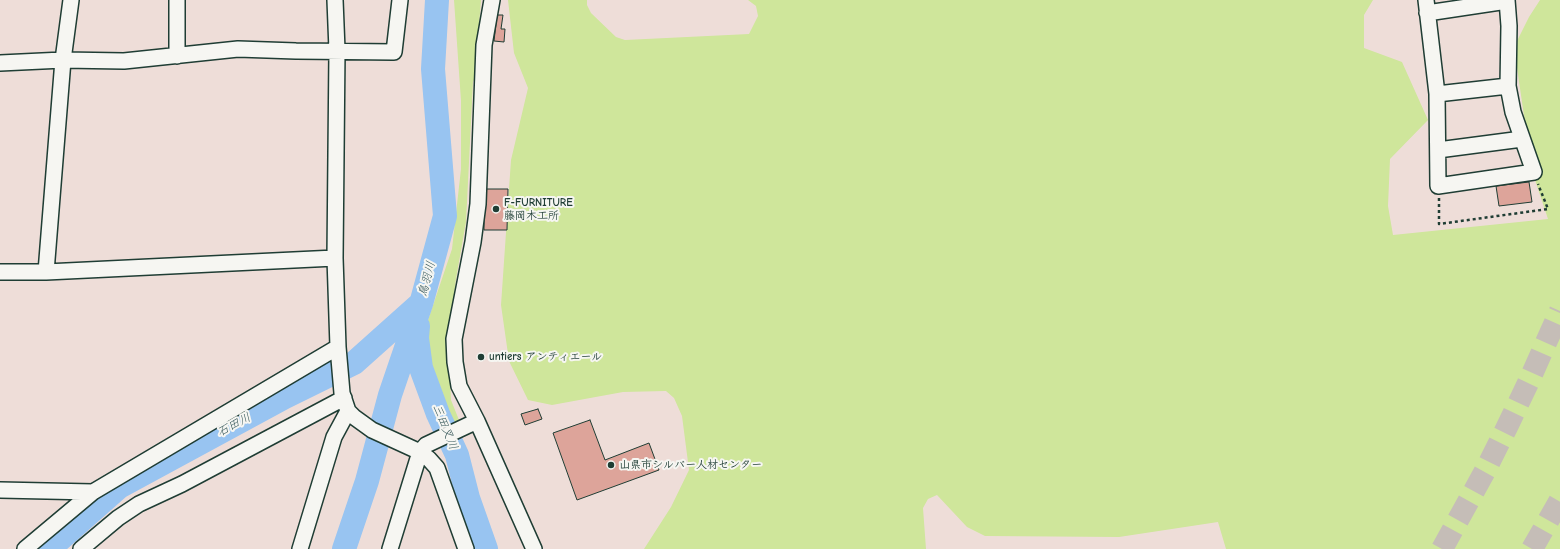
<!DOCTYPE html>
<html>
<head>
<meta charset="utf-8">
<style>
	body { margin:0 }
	canvas { display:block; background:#eeddd8 }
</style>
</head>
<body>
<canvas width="1560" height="549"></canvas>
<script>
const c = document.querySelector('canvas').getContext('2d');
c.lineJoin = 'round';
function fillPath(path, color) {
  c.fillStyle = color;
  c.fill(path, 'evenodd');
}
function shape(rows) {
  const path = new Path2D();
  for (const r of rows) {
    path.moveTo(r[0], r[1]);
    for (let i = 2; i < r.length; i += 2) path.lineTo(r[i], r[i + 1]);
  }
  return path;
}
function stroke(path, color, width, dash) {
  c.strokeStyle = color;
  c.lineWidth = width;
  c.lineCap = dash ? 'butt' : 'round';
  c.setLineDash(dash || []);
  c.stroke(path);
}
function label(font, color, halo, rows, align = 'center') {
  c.font = font + ' "Comic Neue","Klee One",sans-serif';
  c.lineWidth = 4;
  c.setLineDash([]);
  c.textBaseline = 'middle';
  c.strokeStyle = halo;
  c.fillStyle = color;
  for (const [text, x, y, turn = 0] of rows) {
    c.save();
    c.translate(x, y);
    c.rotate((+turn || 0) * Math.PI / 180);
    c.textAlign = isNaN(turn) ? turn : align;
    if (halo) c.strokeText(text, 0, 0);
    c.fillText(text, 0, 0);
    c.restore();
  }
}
const green = shape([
	[454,0,481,0,475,78,473,82,466,222,456,279,448,342,451,400,459,420,450,425,434,389,423,348,426,326,452,249,461,169,461,101],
	[508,0,587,0,587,5,591,13,616,37,625,40,749,34,758,16,756,6,748,0,1373,0,1364,15,1364,48,1402,62,1428,120,1390,159,1388,206,1393,235,1548,219,1532,171,1514,47,1529,17,1540,0,1560,0,1560,549,1226,549,1218,522,1119,537,985,536,967,527,937,495,928,499,923,508,926,549,644,549,671,507,689,470,682,416,674,398,666,391,623,392,552,405,528,400,509,361,501,305,511,160,528,88,514,53]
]);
const river = shape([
	[418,326,417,338,421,368,438,414,457,455,468,498,486,549],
	[49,549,119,487,285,397,354,363,420,304],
	[344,549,367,481,390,395,421,304,445,216,433,69,437,0]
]);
const building = shape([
	[497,15,503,15,501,29,505,29,504,42,494,41,497,15],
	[1529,182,1532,202,1499,206,1496,186,1529,182],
	[484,189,508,189,507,230,484,230,484,189],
	[538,409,542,419,525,425,521,414,538,409],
	[590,420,605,460,649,443,659,470,577,500,553,433,590,420]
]);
const highwayTunnel = shape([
	[1442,549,1485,471,1507,427,1529,381,1560,311],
	[1532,549,1560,500]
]);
const path = shape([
	[1439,198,1439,224,1548,209,1538,184]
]);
const minor = shape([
	[177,0,177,56],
	[335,0,337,50,335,258,338,347,342,393,348,411,354,417,372,430,420,452,429,459,437,468,466,549],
	[492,0,484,45,478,204,473,242,454,339,455,362,459,386,477,421,534,549],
	[1426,0,1437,94,1438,186,1534,172,1513,112,1508,86,1509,26,1507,0],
	[1427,13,1507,1],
	[0,63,63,60,124,61,238,49,296,51,394,52,400,0],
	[1437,94,1508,86],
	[1438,150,1522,139],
	[0,272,46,272,335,258],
	[46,272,63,60,71,0],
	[0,490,93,492],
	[25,549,93,492,338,347],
	[81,549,118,518,139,504,182,484,344,398],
	[300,549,334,437,348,411],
	[390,549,420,452,426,445,477,421]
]);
const markers = [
	[496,209,4,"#1f3d34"],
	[481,357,4,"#1f3d34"],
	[611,465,4,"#1f3d34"]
];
const poiNames = [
	["F-FURNITURE",504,203],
	["藤岡木工所",504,216],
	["untiers アンティエール",489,357],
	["山県市シルバー人材センター",619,465]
];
const waterNames = [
	["鳥羽川",427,279,-75],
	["石田川",234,425,-28],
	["三田叉川",445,427,68]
];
fillPath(green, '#cfe69b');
stroke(river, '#98c4f1', 24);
fillPath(building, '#dda49a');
stroke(building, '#1f3d34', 1);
stroke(highwayTunnel, '#c5bdb7', 22, [22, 11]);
stroke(minor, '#1f3d34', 18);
stroke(path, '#1f3d34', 2.5, [3, 3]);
stroke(minor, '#f6f6f2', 15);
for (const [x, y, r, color] of markers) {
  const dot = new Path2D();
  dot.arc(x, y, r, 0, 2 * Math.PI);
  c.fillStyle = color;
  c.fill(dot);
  stroke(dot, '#f6f6f2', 1.5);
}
label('bold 11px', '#1f3d34', '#f6f6f2', poiNames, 'left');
label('italic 12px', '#37585a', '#f6f6f2', waterNames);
</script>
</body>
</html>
